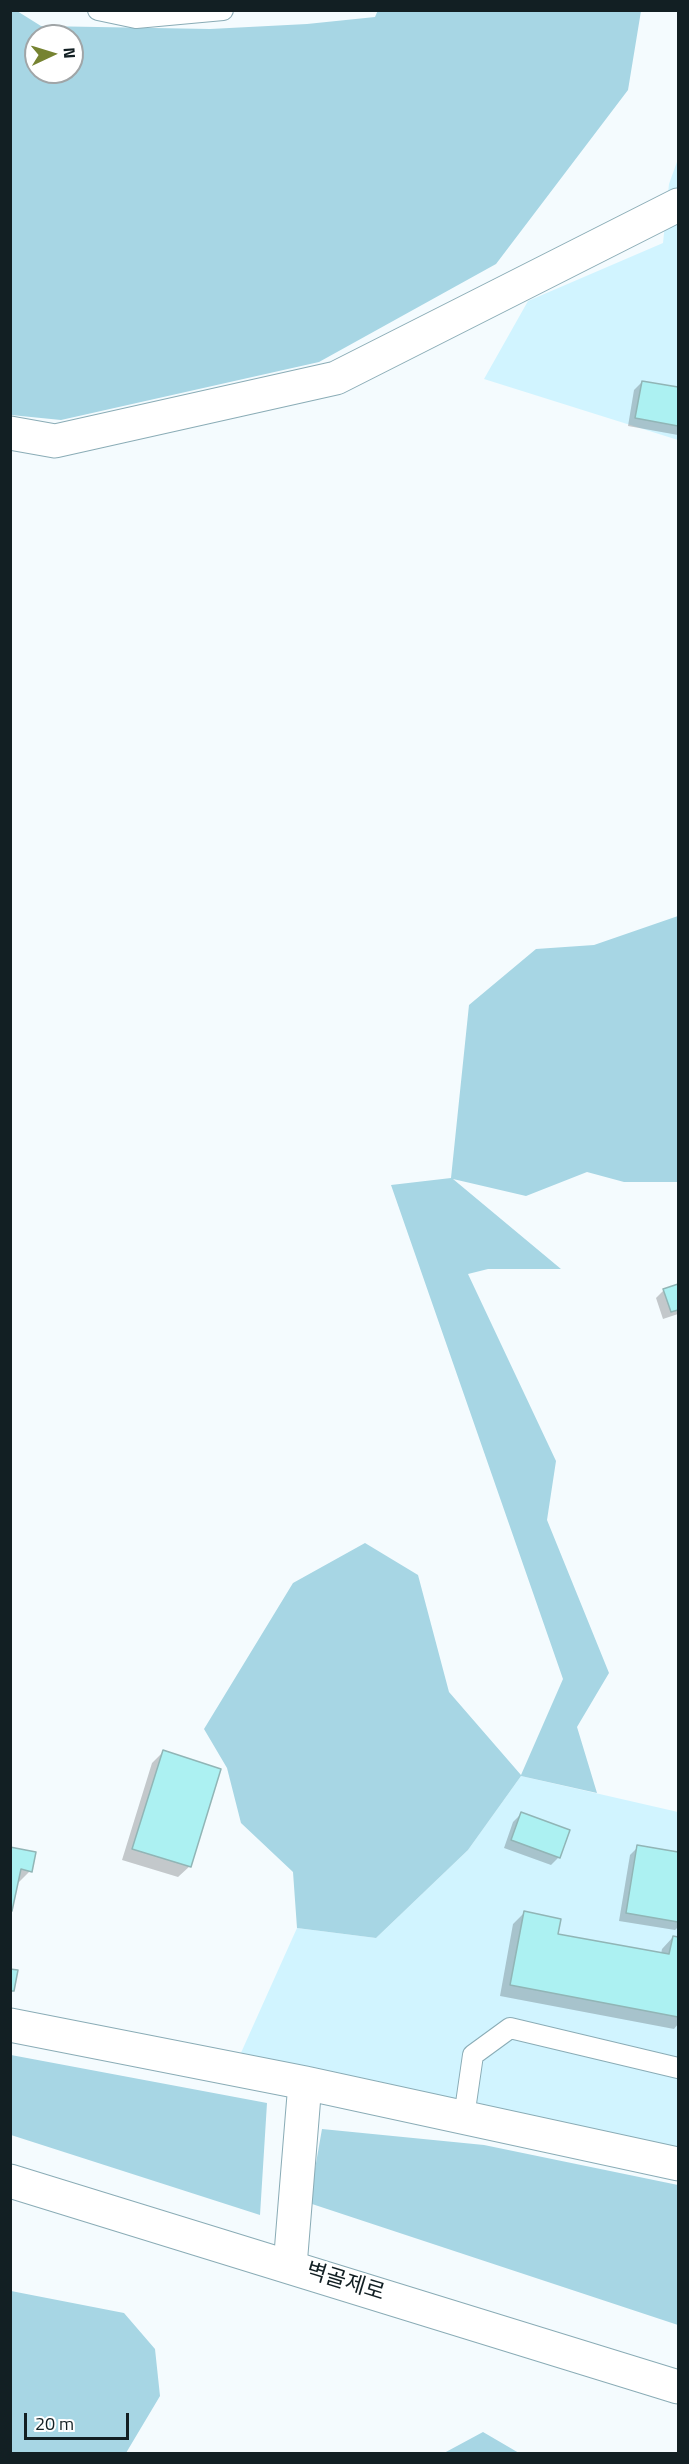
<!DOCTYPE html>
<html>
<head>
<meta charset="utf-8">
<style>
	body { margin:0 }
	#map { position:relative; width:689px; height:2464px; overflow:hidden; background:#f4fbfe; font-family:"Titillium Web",sans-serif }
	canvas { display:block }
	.frame { position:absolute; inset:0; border:12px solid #121f23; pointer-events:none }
	.north { position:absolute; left:24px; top:24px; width:60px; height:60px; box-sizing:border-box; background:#fff; border:2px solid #a0a5a7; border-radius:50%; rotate:86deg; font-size:16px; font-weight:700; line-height:24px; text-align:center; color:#121f23 }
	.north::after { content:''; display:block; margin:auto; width:21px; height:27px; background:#768331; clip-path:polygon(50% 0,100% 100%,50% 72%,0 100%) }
	.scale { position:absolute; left:24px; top:2413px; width:105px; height:27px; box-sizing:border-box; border:3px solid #121f23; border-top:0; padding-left:8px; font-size:18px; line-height:21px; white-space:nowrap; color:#121f23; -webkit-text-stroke:4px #fff; paint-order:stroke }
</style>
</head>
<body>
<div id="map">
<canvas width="689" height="2464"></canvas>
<div class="frame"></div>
<div class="north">N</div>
<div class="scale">20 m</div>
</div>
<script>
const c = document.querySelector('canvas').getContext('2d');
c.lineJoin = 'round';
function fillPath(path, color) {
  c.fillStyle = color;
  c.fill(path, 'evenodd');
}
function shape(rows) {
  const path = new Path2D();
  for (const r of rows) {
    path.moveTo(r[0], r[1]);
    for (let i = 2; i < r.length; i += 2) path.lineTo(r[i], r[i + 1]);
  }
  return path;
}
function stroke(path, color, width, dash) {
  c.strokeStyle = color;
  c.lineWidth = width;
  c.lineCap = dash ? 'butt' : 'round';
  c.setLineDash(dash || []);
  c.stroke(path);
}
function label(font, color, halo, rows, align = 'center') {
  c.font = font + ' "Titillium Web","Noto Sans KR",sans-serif';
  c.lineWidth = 4.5;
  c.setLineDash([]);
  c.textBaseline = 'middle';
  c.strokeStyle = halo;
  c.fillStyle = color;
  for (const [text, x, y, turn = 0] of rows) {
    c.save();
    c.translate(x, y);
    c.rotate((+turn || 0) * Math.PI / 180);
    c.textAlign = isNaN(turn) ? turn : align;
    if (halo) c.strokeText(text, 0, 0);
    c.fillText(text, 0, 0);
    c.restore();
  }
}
const built = shape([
	[678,159,678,440,484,379,528,301,663,243,669,184],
	[521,1776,678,1812,678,2149,240,2055,297,1928,376,1938,468,1850]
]);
const green = shape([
	[378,10,641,11,628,90,496,264,319,362,61,420,11,415,11,11,17,11,41,26,210,29,307,24,375,17],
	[36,36,72,36,72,72,36,72],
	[678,916,678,1182,624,1182,587,1172,526,1196,453,1179,561,1269,488,1269,468,1274,556,1461,547,1520,609,1673,577,1727,597,1793,521,1776,468,1850,376,1938,297,1928,293,1872,241,1823,227,1768,204,1729,293,1583,365,1543,418,1575,449,1692,521,1775,563,1679,391,1185,451,1178,469,1005,536,949,594,945],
	[11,2055,267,2103,260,2215,11,2135],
	[322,2129,484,2145,678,2185,678,2325,309,2203],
	[11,2291,124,2313,155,2349,160,2396,126,2453,11,2453],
	[483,2432,519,2453,444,2453]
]);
const shadow = shape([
	[642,382,678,389,678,435,628,426,634,390],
	[678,1285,678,1314,663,1319,656,1298,664,1290],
	[163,1752,190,1866,178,1877,122,1860,152,1763],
	[521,1814,559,1857,551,1865,504,1848,513,1822],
	[638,1847,678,1853,678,1927,675,1930,619,1921,630,1855],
	[10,1848,30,1871,19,1882,17,1882],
	[524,1913,557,1935,661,1954,662,1949,673,1937,678,1938,678,2024,674,2029,500,1996,513,1924]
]);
const building = shape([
	[642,381,678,387,678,426,635,418,642,381],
	[678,1284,678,1310,671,1312,663,1289,678,1284],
	[163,1750,221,1769,191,1867,132,1849,163,1750],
	[521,1812,570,1830,560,1858,511,1840,521,1812],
	[637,1845,678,1852,678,1922,626,1913,637,1845],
	[10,1847,36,1852,32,1872,21,1869,12,1911,10,1911,10,1847],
	[524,1911,561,1919,558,1934,669,1954,673,1936,678,1937,678,2017,510,1985,524,1911],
	[10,1969,18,1970,14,1991,10,1991,10,1969]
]);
const lane = shape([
	[98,10,136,18,223,10],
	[464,2117,473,2055,510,2028,678,2068]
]);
const street = shape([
	[10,433,55,441,336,378,678,205],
	[10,2025,305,2083,678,2164],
	[290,2266,305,2083]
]);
const secondary = shape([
	[10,2181,678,2387]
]);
const streetNames = [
	["벽골제로",345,2283,17]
];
fillPath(built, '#d1f4ff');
fillPath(green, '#a7d6e4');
fillPath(shadow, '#0003');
fillPath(building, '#acf1f2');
stroke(building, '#91b5b6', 1.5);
stroke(lane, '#8aacb6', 22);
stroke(street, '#8aacb6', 35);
stroke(secondary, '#8aacb6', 35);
stroke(lane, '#fff', 20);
stroke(street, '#fff', 33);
stroke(secondary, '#fff', 33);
label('22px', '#121f23', '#fff', streetNames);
</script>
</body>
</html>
